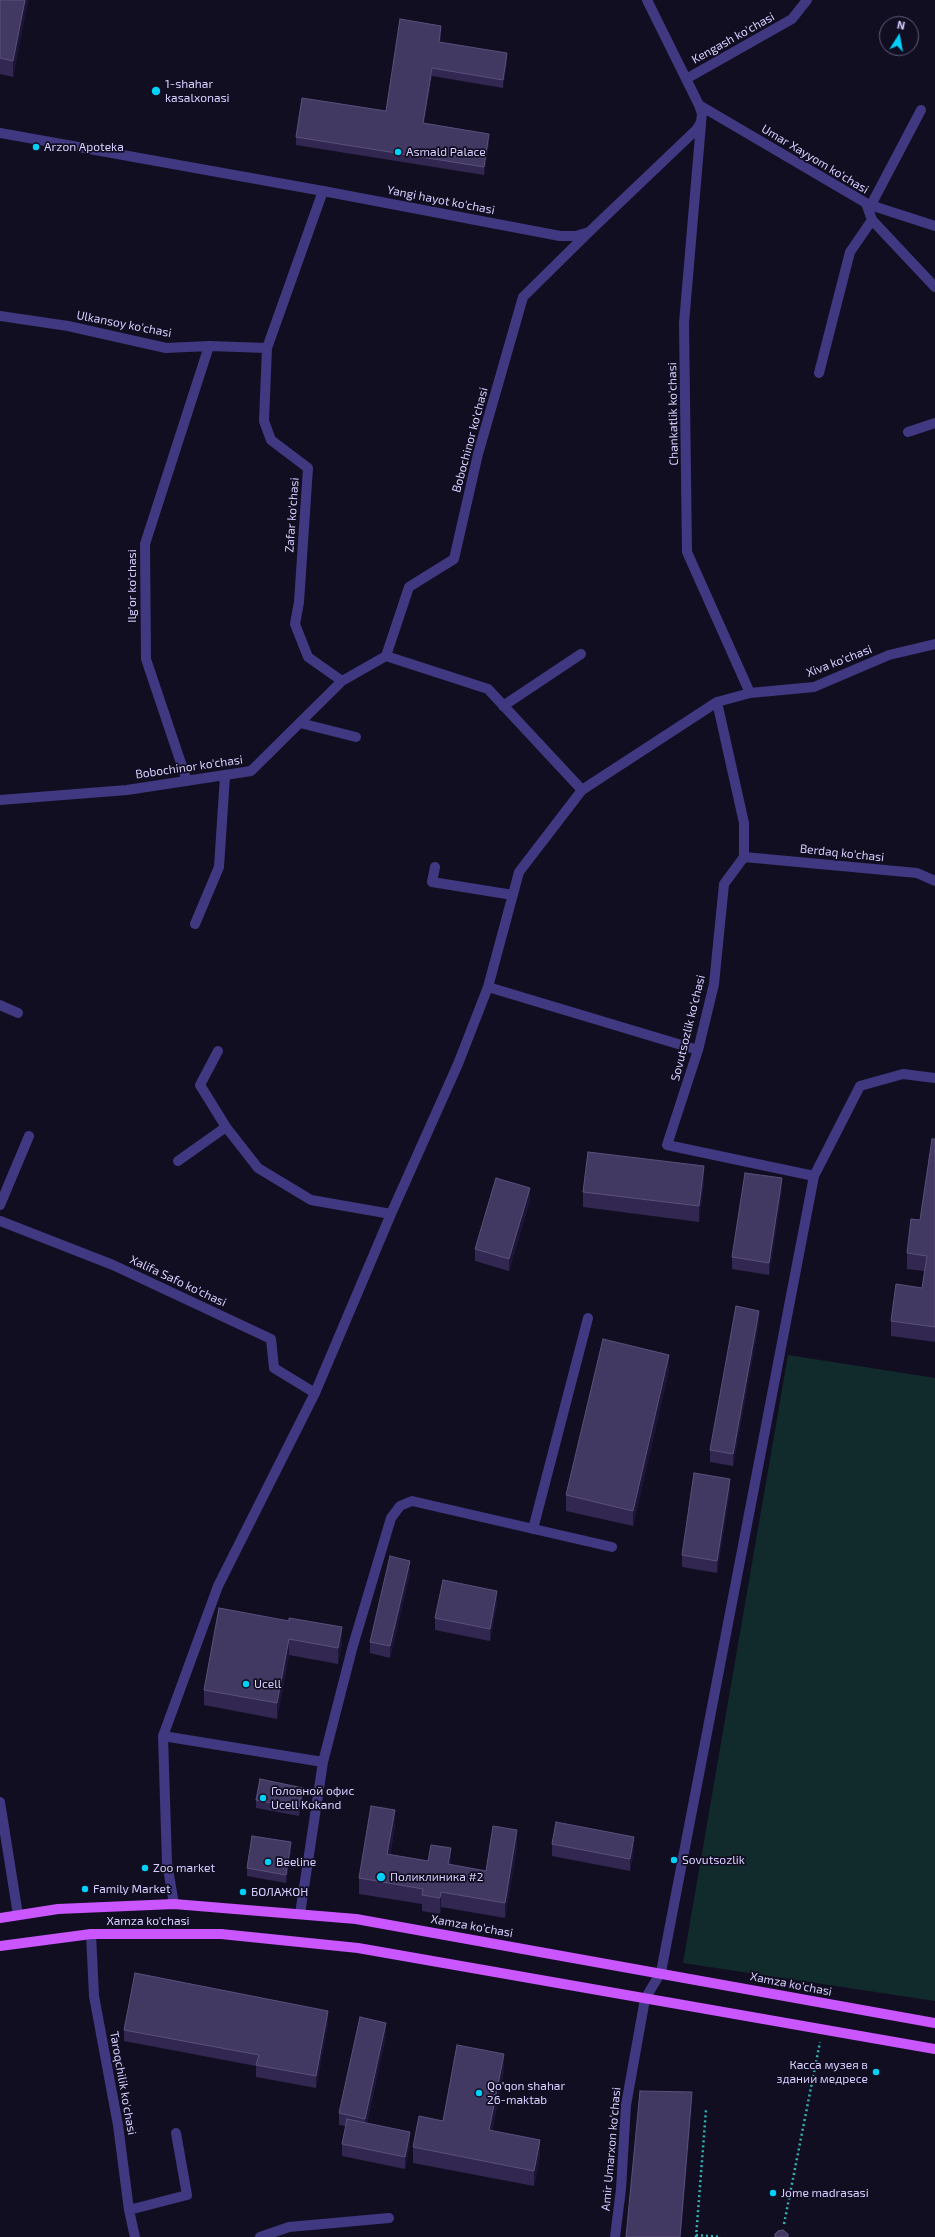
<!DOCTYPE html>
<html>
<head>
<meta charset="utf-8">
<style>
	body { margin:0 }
	#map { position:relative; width:935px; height:2237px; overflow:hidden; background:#120e22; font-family:"Exo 2",sans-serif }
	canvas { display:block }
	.north { position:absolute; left:879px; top:16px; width:40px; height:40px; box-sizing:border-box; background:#120e22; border:1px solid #615b7a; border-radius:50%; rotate:11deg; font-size:11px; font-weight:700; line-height:16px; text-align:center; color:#d7cfff }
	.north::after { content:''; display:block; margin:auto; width:14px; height:18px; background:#01d1f8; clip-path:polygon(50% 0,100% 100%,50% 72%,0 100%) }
</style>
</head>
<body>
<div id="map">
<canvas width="935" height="2237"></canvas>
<div class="north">N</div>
</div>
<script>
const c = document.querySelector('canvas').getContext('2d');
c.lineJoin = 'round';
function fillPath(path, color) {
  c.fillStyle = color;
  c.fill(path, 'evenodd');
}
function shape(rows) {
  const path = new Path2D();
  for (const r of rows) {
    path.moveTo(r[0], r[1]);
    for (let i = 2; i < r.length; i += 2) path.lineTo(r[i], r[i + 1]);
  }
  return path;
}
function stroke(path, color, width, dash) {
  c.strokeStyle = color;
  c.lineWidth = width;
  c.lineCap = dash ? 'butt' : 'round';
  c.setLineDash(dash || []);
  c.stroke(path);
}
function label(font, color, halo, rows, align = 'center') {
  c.font = font + ' "Exo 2",sans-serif';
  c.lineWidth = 3.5;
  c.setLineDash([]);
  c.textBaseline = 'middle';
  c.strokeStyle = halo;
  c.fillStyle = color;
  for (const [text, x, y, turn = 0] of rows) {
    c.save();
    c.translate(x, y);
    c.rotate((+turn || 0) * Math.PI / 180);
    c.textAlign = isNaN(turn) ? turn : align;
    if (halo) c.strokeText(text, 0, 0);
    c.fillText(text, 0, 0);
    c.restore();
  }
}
const green = shape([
	[788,1355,935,1378,935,2001,683,1963]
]);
const path = shape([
	[784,2224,820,2042],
	[696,2235,721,2237],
	[696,2237,706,2110]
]);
const minor = shape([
	[686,79,792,19,807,0],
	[699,105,866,203,872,220,935,287],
	[701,124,684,323,687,552,750,693],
	[0,133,323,191,560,236,576,236,589,232,697,129,701,122,702,114,699,105,647,0],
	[323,191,267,348,264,421,271,440,308,468,299,602,295,624,308,657,342,681],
	[867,204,935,226],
	[871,205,921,110],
	[0,316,68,326,166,348,209,346,267,348],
	[819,373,850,252,872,220],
	[908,432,935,423],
	[386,656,488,689,582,790],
	[717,702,744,823,744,857,724,884,714,984,698,1050,667,1145,814,1176],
	[503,706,581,654],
	[300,723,356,737],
	[187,781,146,659,145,544,209,346],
	[0,800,127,790,251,771,342,681,386,656,409,587,454,559,478,454,523,297,589,232],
	[744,857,917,873,935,881],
	[435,867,432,882,513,895],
	[195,924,219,867,225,776],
	[488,987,698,1050],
	[0,1005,18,1013],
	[218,1051,200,1085,226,1127,258,1168,311,1200,391,1214],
	[178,1161,226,1127],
	[0,1205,29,1136],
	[0,1221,113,1265,271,1339,274,1368,315,1393],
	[533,1529,588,1318],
	[163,1736,323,1762],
	[0,1802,18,1915],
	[174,1904,167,1863,163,1736,218,1586,315,1393,391,1214,458,1064,488,987,519,872,582,790,717,702,750,693,814,687,889,655,935,644],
	[300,1914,323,1762,352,1649,391,1518,400,1506,412,1501,612,1547],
	[91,1934,94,1996,118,2125,129,2210,135,2237],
	[129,2210,187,2195,176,2133],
	[260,2237,289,2227,389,2218],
	[615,2237,621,2189,626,2105,645,1999,661,1972,814,1176,860,1086,903,1074,935,1078]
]);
const major = shape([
	[0,1918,58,1909,174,1904,356,1919,935,2023],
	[0,1946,91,1934,221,1934,358,1948,935,2049]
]);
const wall = shape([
	[0,0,28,0,13,77,0,74],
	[441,34,440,42,507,61,503,88,432,76,424,123,489,142,484,175,296,145,296,137,386,111],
	[935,1139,935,1342,891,1336,891,1321,922,1288,924,1271,907,1269,907,1253,920,1220],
	[704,1182,699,1222,583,1207,583,1192],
	[782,1190,769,1275,732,1269,732,1257],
	[530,1200,509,1271,475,1261,475,1249],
	[759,1323,733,1466,710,1462,710,1450],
	[669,1370,633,1526,566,1511,566,1495],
	[730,1490,717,1573,682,1567,682,1555],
	[410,1573,390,1658,370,1653,370,1642],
	[497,1603,490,1641,435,1630,435,1618],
	[219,1608,342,1642,338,1664,289,1655,277,1719,204,1705,204,1690],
	[303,1796,299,1816,256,1808,256,1800],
	[395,1825,390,1855,486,1871,517,1846,505,1918,441,1907,440,1914,422,1911,422,1904,359,1894,359,1878],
	[552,1844,634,1849,630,1871,552,1856],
	[291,1850,286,1883,247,1876,247,1868],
	[328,2023,316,2088,256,2077,256,2066,124,2041,124,2030],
	[386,2035,367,2123,410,2143,405,2169,342,2156,342,2144,346,2126,339,2125,339,2113],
	[504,2070,492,2131,540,2156,534,2186,413,2163,413,2147,443,2121]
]);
const shadedWall = shape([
	[25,0,28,0,13,77,13,61],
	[441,26,441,34,439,50,439,42],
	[507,53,507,61,503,88,503,80],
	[432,68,432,76,423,131,423,123],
	[489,134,489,142,484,175,484,167],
	[704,1166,704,1182,699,1222,699,1206],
	[782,1178,782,1190,769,1275,769,1263],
	[530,1188,530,1200,509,1271,509,1259],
	[759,1311,759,1323,733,1466,733,1454],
	[669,1355,669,1370,633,1526,633,1511],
	[730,1479,730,1490,717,1573,717,1561],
	[410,1561,410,1573,390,1658,390,1646],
	[497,1591,497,1603,490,1641,490,1629],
	[342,1627,342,1642,338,1664,338,1648],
	[289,1639,289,1655,277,1719,277,1703],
	[303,1788,303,1796,299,1816,299,1808],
	[395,1810,395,1825,387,1870,387,1854],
	[517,1830,517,1846,505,1918,505,1903],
	[634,1837,634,1849,630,1871,630,1859],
	[291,1842,291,1850,286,1883,286,1875],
	[451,1848,451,1864,448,1880,448,1864],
	[441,1892,441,1907,440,1914,440,1898],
	[328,2011,328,2023,316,2088,316,2076],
	[386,2023,386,2035,365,2131,365,2119],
	[504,2054,504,2070,489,2146,489,2130],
	[692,2092,692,2107,681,2237,680,2237],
	[410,2132,410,2143,405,2169,405,2157],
	[540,2140,540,2156,534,2186,534,2171]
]);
const building = shape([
	[0,0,25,0,13,61,0,58,0,0],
	[400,19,441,26,439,42,507,53,503,80,432,68,423,123,489,134,484,167,296,137,302,98,386,111,400,19],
	[932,1139,935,1139,935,1327,891,1321,896,1284,922,1288,927,1256,907,1253,911,1219,920,1220,932,1139],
	[588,1152,704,1166,699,1206,583,1192,588,1152],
	[745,1173,782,1178,769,1263,732,1257,745,1173],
	[496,1178,530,1188,509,1259,475,1249,496,1178],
	[736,1306,759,1311,733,1454,710,1450,736,1306],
	[603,1339,669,1355,633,1511,566,1495,603,1339],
	[694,1473,730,1479,717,1561,682,1555,694,1473],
	[390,1556,410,1561,390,1646,370,1642,390,1556],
	[443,1580,497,1591,490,1629,435,1618,443,1580],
	[219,1608,289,1621,289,1618,342,1627,338,1648,289,1639,277,1703,204,1690,219,1608],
	[260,1779,303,1788,299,1808,256,1800,260,1779],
	[371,1806,395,1810,387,1854,428,1861,431,1845,451,1848,448,1864,486,1871,493,1826,517,1830,505,1903,441,1892,440,1898,422,1895,423,1889,359,1878,371,1806],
	[556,1822,634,1837,630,1859,552,1844,556,1822],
	[252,1836,291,1842,286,1875,247,1868,252,1836],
	[135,1973,328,2011,316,2076,256,2065,259,2055,124,2030,135,1973],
	[360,2017,386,2023,365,2119,339,2113,360,2017],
	[457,2045,504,2054,489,2130,540,2140,534,2171,413,2147,419,2116,443,2121,457,2045],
	[640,2091,692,2092,680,2237,626,2237,640,2091],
	[347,2119,410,2132,405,2157,342,2144,347,2119],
	[783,2230,788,2234,788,2237,775,2237,775,2234,778,2231,783,2230]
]);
const markers = [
	[156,91,5,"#01d1f8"],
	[36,147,4,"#01d1f8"],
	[398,152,4,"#01d1f8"],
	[246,1684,4,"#01d1f8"],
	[263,1798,4,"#01d1f8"],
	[674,1860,4,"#01d1f8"],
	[268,1862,4,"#01d1f8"],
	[145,1868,4,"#01d1f8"],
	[381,1877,5,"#01d1f8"],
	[85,1889,4,"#01d1f8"],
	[243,1892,4,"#01d1f8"],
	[876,2072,4,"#01d1f8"],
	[479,2093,4,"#01d1f8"],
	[773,2193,4,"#01d1f8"]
];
const streetNames = [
	["Kengash ko'chasi",733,38,-29],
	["Umar Xayyom ko'chasi",815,159,31],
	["Yangi hayot ko'chasi",441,200,11],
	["Ulkansoy ko'chasi",124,324,11],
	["Chankatlik ko'chasi",673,414,-91],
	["Bobochinor ko'chasi",470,440,-75],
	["Zafar ko'chasi",292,515,-86],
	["Ilg'or ko'chasi",132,586,-90],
	["Xiva ko'chasi",839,661,-21],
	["Bobochinor ko'chasi",189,767,-8],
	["Berdaq ko'chasi",842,853,6],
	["Sovutsozlik ko'chasi",688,1028,-76],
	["Xalifa Safo ko'chasi",178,1281,25],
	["Xamza ko'chasi",148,1921],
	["Xamza ko'chasi",472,1926,10],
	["Xamza ko'chasi",791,1984,11],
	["Taroqchilik ko'chasi",123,2083,80],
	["Amir Umarxon ko'chasi",611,2149,-85]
];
const poiNames = [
	["1-shahar",165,84],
	["kasalxonasi",165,98],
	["Arzon Apoteka",44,147],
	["Asmald Palace",406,152],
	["Ucell",254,1684],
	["Головной офис",271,1791],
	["Ucell Kokand",271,1805],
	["Sovutsozlik",682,1860],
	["Beeline",276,1862],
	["Zoo market",153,1868],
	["Поликлиника #2",390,1877],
	["Family Market",93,1889],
	["БОЛАЖОН",251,1892],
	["Касса музея в",868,2065,"right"],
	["здании медресе",868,2079,"right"],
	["Qo'qon shahar",487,2086],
	["26-maktab",487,2100],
	["Jome madrasasi",781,2193]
];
fillPath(green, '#112b2c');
stroke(path, '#2fb3b3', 2.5, [2, 3]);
stroke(minor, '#403981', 10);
stroke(major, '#c956fe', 10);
fillPath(wall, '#312750');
fillPath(shadedWall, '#1d1536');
fillPath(building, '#423963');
stroke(building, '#5a507b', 1);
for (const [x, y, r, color] of markers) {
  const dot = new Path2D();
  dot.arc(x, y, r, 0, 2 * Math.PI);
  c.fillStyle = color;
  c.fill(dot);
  stroke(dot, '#120e22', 1.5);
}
label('12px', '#d7cfff', '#120e22', streetNames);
label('12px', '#d7cfff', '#120e22', poiNames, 'left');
</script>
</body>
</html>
